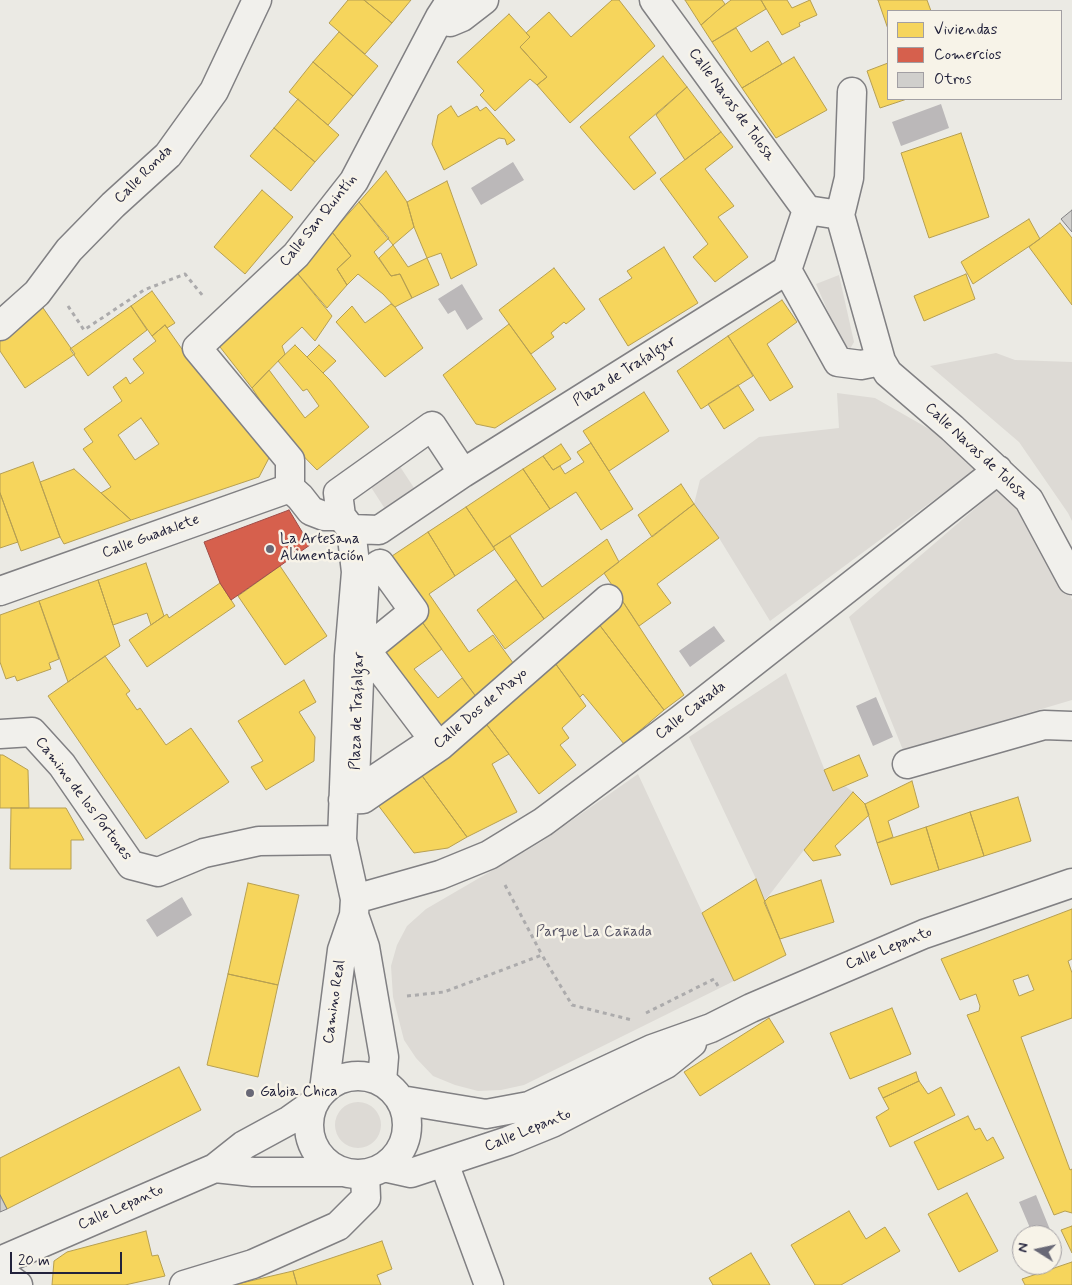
<!DOCTYPE html>
<html>
<head>
<meta charset="utf-8">
<style>
	body { margin:0 }
	#map { position:relative; width:1072px; height:1285px; overflow:hidden; background:#ebeae4; font-family:Mynerve,sans-serif }
	canvas { display:block }
	.legend { position:absolute; left:887px; top:10px; width:175px; height:90px; box-sizing:border-box; background:#f7f3e8; border:1px solid #a29fa3; margin:0; padding:6px 9px; list-style:none; font-size:15px; color:#22223b }
	.legend li { display:flex; align-items:center; gap:10px; height:25px }
	.legend b { width:25px; border:1px solid #a29fa3 }
	.north { position:absolute; left:1012px; top:1225px; width:50px; height:50px; box-sizing:border-box; background:#f7f3e8; border:1px solid #a29fa3; border-radius:50%; rotate:280deg; font-size:14px; font-weight:700; line-height:20px; text-align:center; color:#22223b }
	.north::after { content:''; display:block; margin:auto; width:18px; height:22px; background:#686876; clip-path:polygon(50% 0,100% 100%,50% 72%,0 100%) }
	.scale { position:absolute; left:10px; top:1252px; width:112px; height:22px; box-sizing:border-box; border:2px solid #22223b; border-top:0; padding-left:6px; font-size:15px; line-height:18px; white-space:nowrap; color:#22223b; -webkit-text-stroke:4px #f7f3e8; paint-order:stroke }
</style>
</head>
<body>
<div id="map">
<canvas width="1072" height="1285"></canvas>
<ul class="legend">
<li><b style="height:14px;background:#f6d55c"></b>Viviendas</li>
<li><b style="height:14px;background:#d6604d"></b>Comercios</li>
<li><b style="height:14px;background:#d0cfcc"></b>Otros</li>
</ul>
<div class="north">N</div>
<div class="scale">20 m</div>
</div>
<script>
const c = document.querySelector('canvas').getContext('2d');
c.lineJoin = 'round';
function fillPath(path, color) {
  c.fillStyle = color;
  c.fill(path, 'evenodd');
}
function shape(rows) {
  const path = new Path2D();
  for (const r of rows) {
    if (r.length === 3) {
      path.moveTo(r[0] + r[2], r[1]);
      path.arc(r[0], r[1], r[2], 0, 2 * Math.PI);
      continue;
    }
    path.moveTo(r[0], r[1]);
    for (let i = 2; i < r.length; i += 2) path.lineTo(r[i], r[i + 1]);
  }
  return path;
}
function stroke(path, color, width, dash) {
  c.strokeStyle = color;
  c.lineWidth = width;
  c.lineCap = dash ? 'butt' : 'round';
  c.setLineDash(dash || []);
  c.stroke(path);
}
function label(font, color, halo, rows, align = 'center') {
  c.font = font + ' Mynerve,sans-serif';
  c.lineWidth = 5;
  c.setLineDash([]);
  c.textBaseline = 'middle';
  c.strokeStyle = halo;
  c.fillStyle = color;
  for (const [text, x, y, turn = 0] of rows) {
    c.save();
    c.translate(x, y);
    c.rotate((+turn || 0) * Math.PI / 180);
    c.textAlign = isNaN(turn) ? turn : align;
    if (halo) c.strokeText(text, 0, 0);
    c.fillText(text, 0, 0);
    c.restore();
  }
}
const green = shape([
	[839,275,854,342,850,349,844,349,816,284],
	[996,353,1015,360,1072,362,1072,521,1068,513,1019,442,930,366],
	[837,393,875,398,931,430,976,469,770,621,719,538,694,504,700,480,759,437,839,428],
	[397,462,418,494,387,512,367,481],
	[999,488,1025,518,1063,577,1072,600,1072,700,903,750,849,617],
	[786,673,833,791,845,786,853,792,804,850,764,902,756,879,689,737],
	[638,774,734,981,524,1085,501,1090,478,1091,455,1085,433,1076,416,1058,404,1040,393,997,391,966,397,945,407,926,426,909,541,842],
	[358,1125,23]
]);
const water = shape([
	[941,104,949,128,901,146,892,122],
	[513,162,524,180,481,205,471,188],
	[462,284,483,319,467,330,455,310,448,314,438,299],
	[714,626,725,641,690,667,679,651],
	[876,697,893,737,873,746,856,706],
	[182,897,192,915,157,937,146,920],
	[1036,1195,1055,1242,1052,1243,1052,1235,1033,1235,1019,1202]
]);
const homes = shape([
	[348,0,364,0,392,23,365,54,329,23,348,0],
	[364,0,411,0,392,23,364,0],
	[612,0,619,0,655,46,570,123,537,85,547,77,520,47,530,37,526,33,549,12,571,37,612,0],
	[685,0,722,0,725,4,701,25,685,0],
	[731,0,761,0,766,9,712,42,701,25,718,10,731,0],
	[761,0,787,0,792,8,810,0,817,15,799,23,800,26,782,35,761,0],
	[878,0,927,0,931,11,888,11,888,29,878,0],
	[509,14,530,37,520,47,547,77,537,85,530,79,495,111,480,95,484,91,457,62,509,14],
	[736,28,751,52,768,41,782,64,742,88,712,42,736,28],
	[339,32,378,66,353,96,313,62,339,32],
	[663,56,687,87,629,137,656,173,634,190,580,127,663,56],
	[794,57,827,110,776,138,742,88,794,57],
	[313,62,353,96,328,125,289,92,313,62],
	[888,63,888,99,907,99,880,108,867,71,888,63],
	[687,87,721,132,685,160,656,115,687,87],
	[298,99,339,135,315,162,274,128,298,99],
	[451,106,458,117,477,106,480,111,486,107,515,140,507,145,505,139,499,138,444,170,432,144,438,115,451,106],
	[274,128,315,162,291,191,250,156,274,128],
	[721,132,733,147,705,169,734,206,718,217,748,257,715,282,693,257,708,244,660,179,721,132],
	[961,133,989,217,929,238,901,153,961,133],
	[386,171,407,202,414,227,393,245,359,202,386,171],
	[447,181,477,265,451,279,441,253,427,258,414,227,407,202,447,181],
	[262,190,293,217,245,274,214,247,262,190],
	[359,202,389,238,374,252,391,276,400,274,412,298,395,307,383,294,358,274,347,285,337,269,351,256,332,232,359,202],
	[1029,219,1040,239,973,284,961,262,1029,219],
	[1060,223,1072,238,1072,305,1029,247,1060,223],
	[332,232,351,256,337,269,347,285,327,308,293,268,332,232],
	[393,245,408,267,427,258,439,285,412,298,400,274,391,276,379,258,393,245],
	[664,247,698,303,628,346,599,299,632,278,627,271,664,247],
	[293,268,332,316,315,341,302,327,282,346,285,354,252,388,213,338,293,268],
	[554,268,585,309,566,324,564,322,551,333,554,337,531,354,499,310,554,268],
	[966,274,975,299,924,321,914,296,966,274],
	[152,291,175,323,167,328,165,325,152,336,131,306,152,291],
	[782,300,797,322,767,344,793,387,770,401,728,336,782,300],
	[391,304,395,307,423,348,385,377,336,322,352,306,365,323,391,304],
	[41,305,75,354,25,388,0,351,0,334,41,305],
	[131,306,147,330,88,376,70,349,131,306],
	[509,324,556,389,495,428,476,424,443,375,509,324],
	[165,325,184,352,270,456,259,477,131,520,101,493,111,487,83,449,93,442,84,429,122,401,113,387,126,377,130,384,144,373,133,359,156,341,152,336,165,325],
	[141,418,159,444,135,460,118,435,141,418],
	[728,336,753,376,701,409,677,371,728,336],
	[295,345,330,380,369,427,317,470,284,436,252,388,269,370,305,418,319,406,307,389,303,391,278,361,295,345],
	[319,345,336,361,323,373,307,357,319,345],
	[738,385,754,410,724,429,708,404,738,385],
	[644,392,669,431,609,471,583,431,644,392],
	[591,443,633,509,601,530,576,492,550,509,523,469,543,456,553,470,560,466,565,474,584,462,577,452,591,443],
	[561,444,571,459,553,470,543,456,561,444],
	[33,462,60,537,21,551,0,493,0,474,33,462],
	[74,469,101,493,131,520,64,544,60,537,40,482,74,469],
	[523,469,550,509,493,547,466,507,523,469],
	[681,484,694,504,652,537,638,515,681,484],
	[0,493,18,542,0,548,0,493],
	[694,504,719,538,657,584,671,603,639,626,604,573,694,504],
	[466,507,495,549,455,576,428,532,466,507],
	[428,532,455,576,429,594,469,652,493,635,516,667,477,698,380,564,428,532],
	[510,536,542,587,607,539,619,562,544,619,493,547,510,536],
	[146,563,164,616,151,625,147,613,113,625,98,580,146,563],
	[280,566,327,636,285,665,238,596,280,566],
	[98,580,120,646,68,682,39,601,98,580],
	[516,580,544,619,505,649,477,610,516,580],
	[220,583,235,606,147,667,129,640,164,616,167,614,169,618,220,583],
	[39,601,59,659,49,663,51,669,17,681,15,676,6,679,0,662,0,615,39,601],
	[623,602,684,695,664,710,598,623,623,602],
	[414,611,442,649,414,669,438,698,462,678,480,702,434,740,366,650,414,611],
	[598,623,664,710,624,744,583,694,580,697,555,663,598,623],
	[105,656,130,691,126,694,137,710,140,708,166,745,191,728,229,782,146,839,48,696,105,656],
	[555,663,586,706,562,728,569,738,560,745,576,765,539,794,484,721,555,663],
	[304,680,316,702,299,712,315,737,314,761,266,790,251,767,263,761,238,721,304,680],
	[484,721,509,754,492,764,517,812,467,837,420,773,484,721],
	[0,755,3,755,28,770,29,808,0,808,0,755],
	[859,755,868,776,833,791,824,770,859,755],
	[420,773,467,837,448,848,414,853,378,805,420,773],
	[912,781,919,807,888,821,893,837,877,843,865,804,912,781],
	[853,792,865,804,869,815,835,846,841,855,813,861,804,850,853,792],
	[1018,797,1031,841,984,856,970,812,1018,797],
	[11,808,66,808,84,840,71,840,71,869,10,869,11,808],
	[970,812,984,856,939,870,926,827,970,812],
	[926,827,939,870,891,885,877,843,926,827],
	[756,879,786,955,734,981,702,913,756,879],
	[821,880,834,922,780,939,764,902,769,897,821,880],
	[248,883,299,895,278,985,228,974,248,883],
	[1072,909,1072,959,1068,961,1072,973,1072,1018,1021,1037,1070,1170,1072,1169,1072,1213,1065,1211,1054,1215,967,1015,979,1011,980,1006,976,994,960,1000,941,959,1072,909],
	[1028,975,1034,990,1019,996,1013,980,1028,975],
	[228,974,278,985,258,1077,207,1065,228,974],
	[892,1008,911,1054,850,1079,830,1033,892,1008],
	[769,1018,784,1042,700,1096,684,1072,769,1018],
	[179,1067,201,1110,7,1209,0,1195,0,1158,179,1067],
	[916,1072,919,1081,883,1098,878,1088,916,1072],
	[919,1081,928,1094,941,1087,955,1115,890,1147,876,1117,889,1109,883,1098,919,1081],
	[968,1116,975,1130,980,1128,987,1141,993,1137,1004,1158,938,1190,914,1142,968,1116],
	[967,1193,998,1251,959,1272,928,1214,967,1193],
	[849,1211,866,1239,885,1227,900,1251,841,1285,815,1285,791,1245,849,1211],
	[1072,1226,1072,1253,1061,1230,1072,1226],
	[146,1231,152,1256,158,1255,165,1276,125,1285,52,1285,54,1261,67,1252,146,1231],
	[382,1241,392,1269,377,1275,381,1285,297,1285,293,1271,382,1241],
	[751,1253,770,1285,713,1285,709,1278,751,1253],
	[1072,1262,1072,1285,1025,1285,1022,1279,1072,1262],
	[293,1271,297,1285,233,1285,293,1271]
]);
const shops = shape([
	[289,510,310,545,231,600,220,583,204,542,289,510]
]);
const building = shape([
	[1072,210,1072,232,1061,219,1072,210],
	[0,1195,7,1209,0,1212,0,1195]
]);
const path = shape([
	[68,306,84,330,144,290,185,274,203,296],
	[505,885,542,955],
	[407,996,444,992,542,955,572,1005,632,1020],
	[646,1013,714,979,718,986]
]);
const pedestrian = shape([
	[380,564,414,611,366,650,434,740,368,784,355,782,360,656,365,574,380,564]
]);
const minor = shape([
	[654,0,807,210,840,215],
	[440,17,450,22,462,17,484,0],
	[852,92,849,178,840,215,881,361,888,373,952,428,1029,500,1072,580],
	[807,210,787,270,838,362,861,365,881,361],
	[0,326,37,293,69,250,113,205,168,155,214,91,257,0],
	[463,473,787,270],
	[290,488,290,460,197,348,296,255,354,181,440,17,451,0],
	[290,488,300,497,311,511,324,516,341,516],
	[0,591,290,488],
	[0,734,32,732,62,765,131,865,158,872,204,853,259,841,342,840],
	[907,764,1044,725,1072,726],
	[343,800,363,799,440,746,608,599],
	[355,899,440,875,489,855,543,822,680,720,998,470],
	[354,915,365,947,384,1057,382,1081],
	[324,1090,342,950,354,915,355,899,342,840,349,656,356,572,351,529,341,516,338,493,432,426,463,473,379,530,351,529],
	[444,1163,489,1285],
	[0,1272,18,1285],
	[184,1285,253,1264,338,1226,366,1198,365,1174]
]);
const tertiary = shape([
	[358,1125,49],
	[401,1100,486,1114,529,1106,652,1049,711,1028,751,1008,924,934,1072,883],
	[384,1167,411,1173,508,1141,552,1123,666,1064,692,1043],
	[215,1168,253,1172,344,1172],
	[0,1261,215,1168,244,1145,290,1120,314,1103]
]);
const markers = [
	[270,549,5,"#686876"],
	[250,1093,5,"#686876"]
];
const streetNames = [
	["Calle Navas de Tolosa",731,105,54],
	["Calle Ronda",144,175,-45],
	["Calle San Quintín",319,221,-51],
	["Plaza de Trafalgar",625,372,-32],
	["Calle Navas de Tolosa",976,452,43],
	["Calle Guadalete",151,537,-20],
	["Calle Dos de Mayo",481,709,-40],
	["Plaza de Trafalgar",358,711,-88],
	["Calle Cañada",691,711,-38],
	["Camino de los Portones",83,799,53],
	["Calle Lepanto",889,949,-22],
	["Camino Real",335,1002,-82],
	["Calle Lepanto",528,1131,-22],
	["Calle Lepanto",121,1208,-24]
];
const poiNames = [
	["La Artesana",280,540],
	["Alimentación",280,557],
	["Gabia Chica",260,1093]
];
const parkNames = [
	["Parque La Cañada",594,933]
];
fillPath(green, '#dddad5');
fillPath(water, '#bbb8b9');
fillPath(homes, '#f6d55c');
stroke(homes, '#b69f52', 1);
fillPath(shops, '#d6604d');
stroke(shops, '#a04d48', 1);
fillPath(building, '#d0cfcc');
stroke(building, '#818083', 1);
stroke(pedestrian, '#818083', 31);
stroke(minor, '#818083', 31);
stroke(tertiary, '#818083', 31);
stroke(path, '#acabac', 3, [4, 4]);
stroke(pedestrian, '#f1f0ec', 28);
stroke(minor, '#f1f0ec', 28);
stroke(tertiary, '#f1f0ec', 28);
for (const [x, y, r, color] of markers) {
  const dot = new Path2D();
  dot.arc(x, y, r, 0, 2 * Math.PI);
  c.fillStyle = color;
  c.fill(dot);
  stroke(dot, '#f7f3e8', 2);
}
label('15px', '#22223b', '#f7f3e8', streetNames);
label('15px', '#22223b', '#f7f3e8', poiNames, 'left');
label('15px', '#575566', '#f7f3e8', parkNames);
</script>
</body>
</html>
